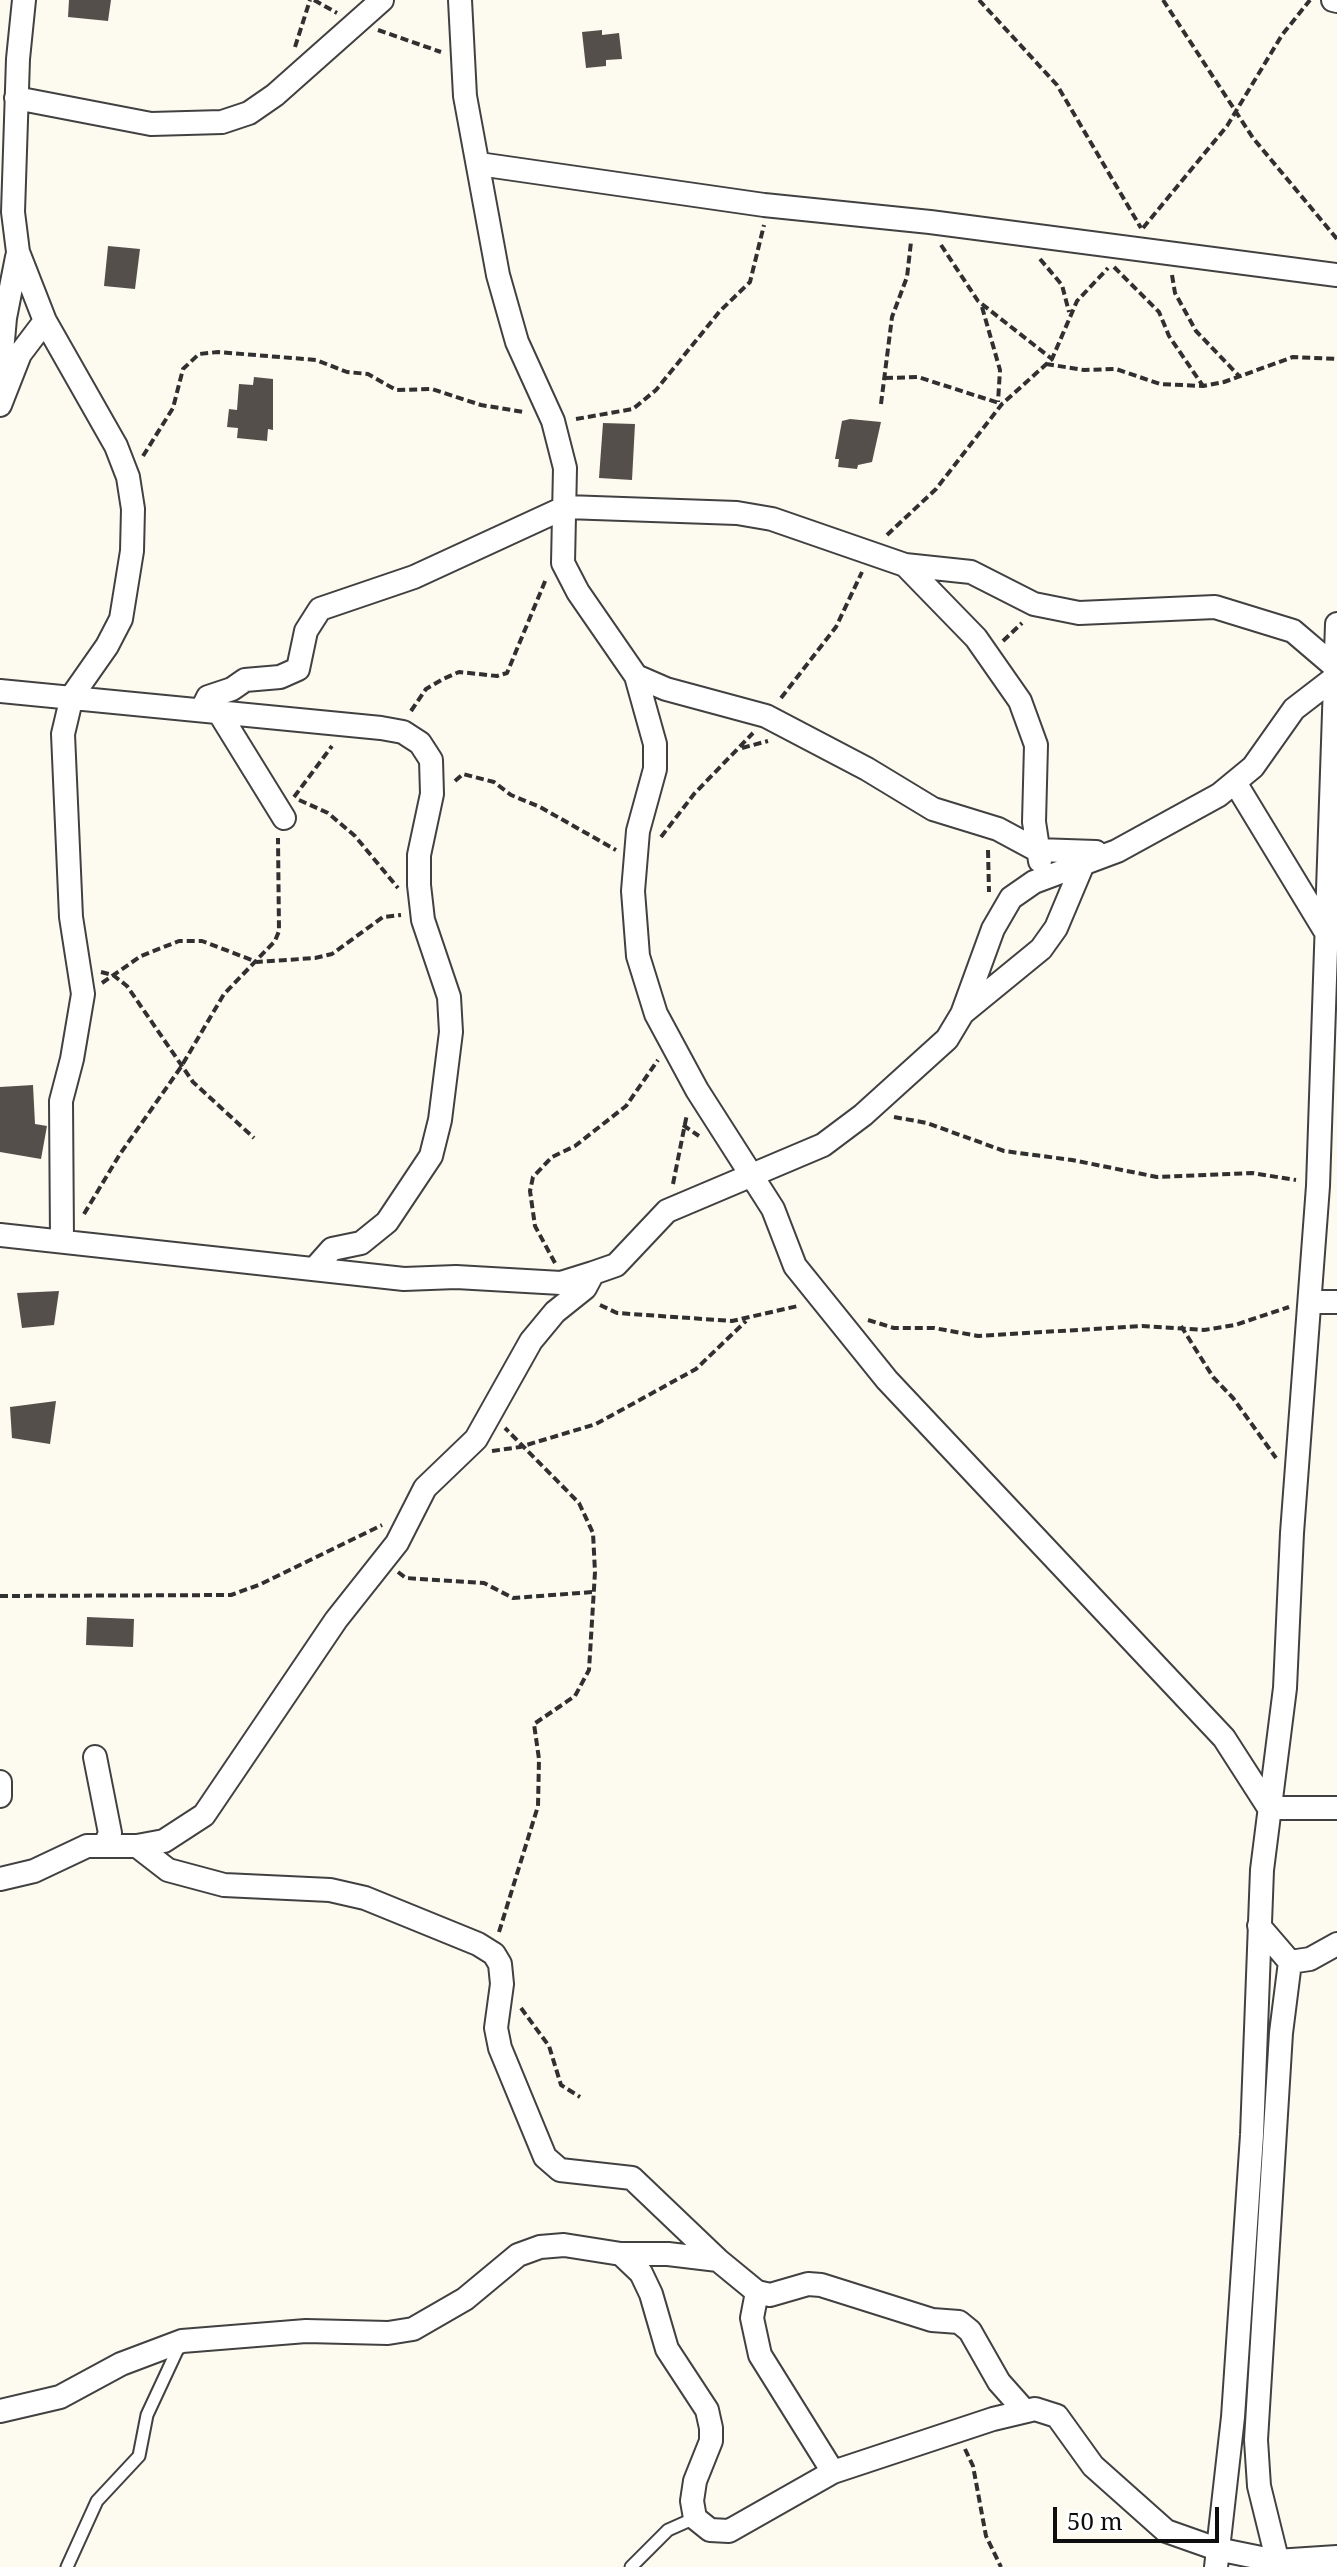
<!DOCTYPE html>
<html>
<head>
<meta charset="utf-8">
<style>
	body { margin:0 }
	#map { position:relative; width:1337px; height:2567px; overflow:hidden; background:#fdfaf0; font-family:"Noto Serif",serif }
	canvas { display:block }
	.scale { position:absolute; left:1053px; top:2507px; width:166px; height:36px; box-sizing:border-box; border:4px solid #0e0e0e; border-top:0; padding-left:10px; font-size:24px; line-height:28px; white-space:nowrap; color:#0e0e0e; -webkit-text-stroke:6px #fff; paint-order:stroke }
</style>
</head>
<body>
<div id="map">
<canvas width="1337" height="2567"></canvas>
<div class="scale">50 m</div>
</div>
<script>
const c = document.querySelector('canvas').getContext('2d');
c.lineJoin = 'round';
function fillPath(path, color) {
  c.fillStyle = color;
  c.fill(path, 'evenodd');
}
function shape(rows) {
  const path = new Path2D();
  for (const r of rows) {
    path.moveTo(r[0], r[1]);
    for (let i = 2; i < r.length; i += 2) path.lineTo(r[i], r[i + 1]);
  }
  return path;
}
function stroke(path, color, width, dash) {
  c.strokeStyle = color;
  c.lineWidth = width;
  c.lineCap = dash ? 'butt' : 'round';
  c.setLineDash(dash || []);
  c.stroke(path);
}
const building = shape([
	[69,0,111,0,108,21,68,17],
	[602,30,602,35,619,33,622,59,606,60,606,66,586,68,582,32],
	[108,246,140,249,135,289,104,286],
	[254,377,273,379,273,430,268,429,267,441,237,438,238,428,227,427,229,409,237,410,239,384,253,385],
	[850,419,881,422,872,462,858,465,857,469,838,467,839,459,835,459,842,421],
	[603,423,635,424,632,480,599,478],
	[33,1085,35,1124,47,1126,41,1159,0,1152,0,1087],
	[59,1291,54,1325,22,1328,17,1293],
	[56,1401,50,1444,12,1438,10,1407],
	[87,1617,134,1619,133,1647,86,1645]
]);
const path = shape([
	[314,0,337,13],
	[979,0,1057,85,1141,228],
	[1163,0,1253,138,1337,239],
	[378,30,441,52],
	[295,47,310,0],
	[1143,228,1227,126,1282,35,1310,0],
	[941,245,978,301,1052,359],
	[1040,259,1062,285,1069,312],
	[1114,267,1159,312,1169,336,1203,386],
	[1172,275,1175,293,1196,331,1240,377],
	[982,307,1000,370,998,402],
	[1046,364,1084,370,1116,369,1160,384,1203,386,1224,382,1293,357,1337,359],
	[885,378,918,377,1002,404],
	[881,404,892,317,907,277,911,242],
	[576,419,633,409,656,390,720,311,750,282,764,225],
	[143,456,173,408,183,369,199,354,218,352,316,360,347,372,368,374,396,390,432,389,481,405,524,412],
	[887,535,936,489,1002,404,1052,359,1077,301,1108,268],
	[1003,641,1022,623],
	[781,698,836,627,862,572],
	[411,711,426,689,443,679,459,672,497,676,507,673,546,579],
	[742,748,768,741],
	[455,781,463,774,494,782,511,795,540,807,616,850],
	[294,797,332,746],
	[299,800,328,813,355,836,398,888],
	[661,837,694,794,753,733],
	[988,850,989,892],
	[101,972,113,975,127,986,193,1082,254,1138],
	[102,983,141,956,179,941,202,941,257,962,315,958,332,954,383,917,401,915],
	[894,1117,927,1123,1004,1151,1072,1160,1157,1177,1252,1173,1296,1180],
	[683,1125,699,1136],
	[673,1184,687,1114],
	[84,1214,120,1154,181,1067,224,994,275,941,279,931,278,838],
	[555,1263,535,1226,530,1191,533,1177,552,1157,575,1146,626,1106,658,1060],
	[600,1305,617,1313,732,1321,798,1306],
	[868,1320,894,1328,934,1328,978,1336,1142,1326,1204,1330,1235,1325,1289,1307],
	[1181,1326,1213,1377,1233,1398,1276,1458],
	[492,1451,520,1447,596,1424,696,1369,746,1321],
	[398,1572,406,1578,484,1583,513,1598,593,1592],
	[0,1596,231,1595,261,1584,382,1525],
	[499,1932,538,1806,539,1759,534,1724,575,1696,589,1670,595,1572,593,1533,579,1503,505,1428],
	[521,2008,549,2046,561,2085,580,2097],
	[965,2449,973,2466,986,2536,1001,2567]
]);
const service = shape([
	[67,2567,97,2501,139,2456,147,2415,181,2342],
	[631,2567,668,2530,695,2518]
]);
const minor = shape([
	[24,0,18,59,13,212,18,252,45,321,116,446,128,477,133,509,132,551,121,619,107,646,72,696,63,734,71,917,83,994,72,1059,61,1101,62,1240,66,1241],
	[460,0,465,96,498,275,517,342,553,421,565,468,563,563,578,592,636,676,655,744,655,769,638,831,633,891,638,956,656,1014,697,1090,773,1209,795,1266,887,1380,1224,1738,1269,1808,1337,1808],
	[1333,0,1337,1],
	[16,98,151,124,222,122,249,113,275,95,382,0],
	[479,164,764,205,930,222,1337,275],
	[0,374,5,318,17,257],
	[0,405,20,354,45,321],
	[905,565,976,638,1020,701,1036,745,1034,822,1040,861],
	[636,676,666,689,766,716,867,769,933,809,998,829,1037,850,1096,852],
	[0,691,381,728,403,732,420,743,431,760,432,794,419,855,419,885,423,920,449,997,451,1032,440,1120,431,1156,387,1222,361,1243,332,1249,316,1267],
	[202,709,208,697,232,689,245,680,280,677,298,669,306,631,320,609,414,577,566,507,737,513,772,519,905,565,971,572,1034,604,1079,613,1215,607,1293,631,1334,666],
	[218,711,284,818],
	[1236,784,1324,929],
	[964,1012,1041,949,1056,928,1083,864],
	[0,1235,404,1279,456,1277,561,1283,593,1273],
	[1310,1302,1337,1302],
	[95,1757,110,1833,105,1845],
	[0,1782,0,1796],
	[137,1846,168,1870,224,1885,330,1890,365,1898,478,1944,494,1954,500,1964,502,1984,496,2028,500,2048,545,2157,560,2170,632,2178,718,2260],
	[0,1879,34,1871,87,1846,137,1846,164,1841,204,1815,336,1620,397,1543,425,1488,476,1439,531,1341,555,1312,585,1288,593,1273,616,1265,667,1211,823,1145,863,1115,947,1039,962,1014,993,929,1011,898,1034,882,1117,851,1219,795,1253,767,1294,709,1333,679],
	[1259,1926,1290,1962,1310,1959,1337,1944],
	[621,2254,668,2254,718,2260,757,2292,770,2295,808,2284,821,2285,932,2320,959,2322,970,2331,999,2382,1023,2409],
	[757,2292,752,2318,760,2355,833,2472],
	[0,2411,60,2397,121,2364,182,2341,306,2331,388,2333,413,2329,465,2299,518,2255,540,2247,564,2245,621,2254,641,2273,651,2294,667,2349,707,2410,711,2428,711,2441,695,2481,692,2501,695,2518,710,2530,729,2531,833,2472,993,2419,1035,2409,1057,2416,1093,2466,1166,2531,1217,2549,1276,2561,1337,2557],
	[1216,2567,1233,2417,1252,2135,1262,1870,1285,1688,1292,1533,1318,1186,1337,624],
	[1279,2567,1259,2486,1256,2440,1281,2033,1290,1962]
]);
fillPath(building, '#554f4b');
stroke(service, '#414141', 15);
stroke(minor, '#414141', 26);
stroke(path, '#303030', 4, [8, 4]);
stroke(service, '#fff', 11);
stroke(minor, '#fff', 22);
</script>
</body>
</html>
